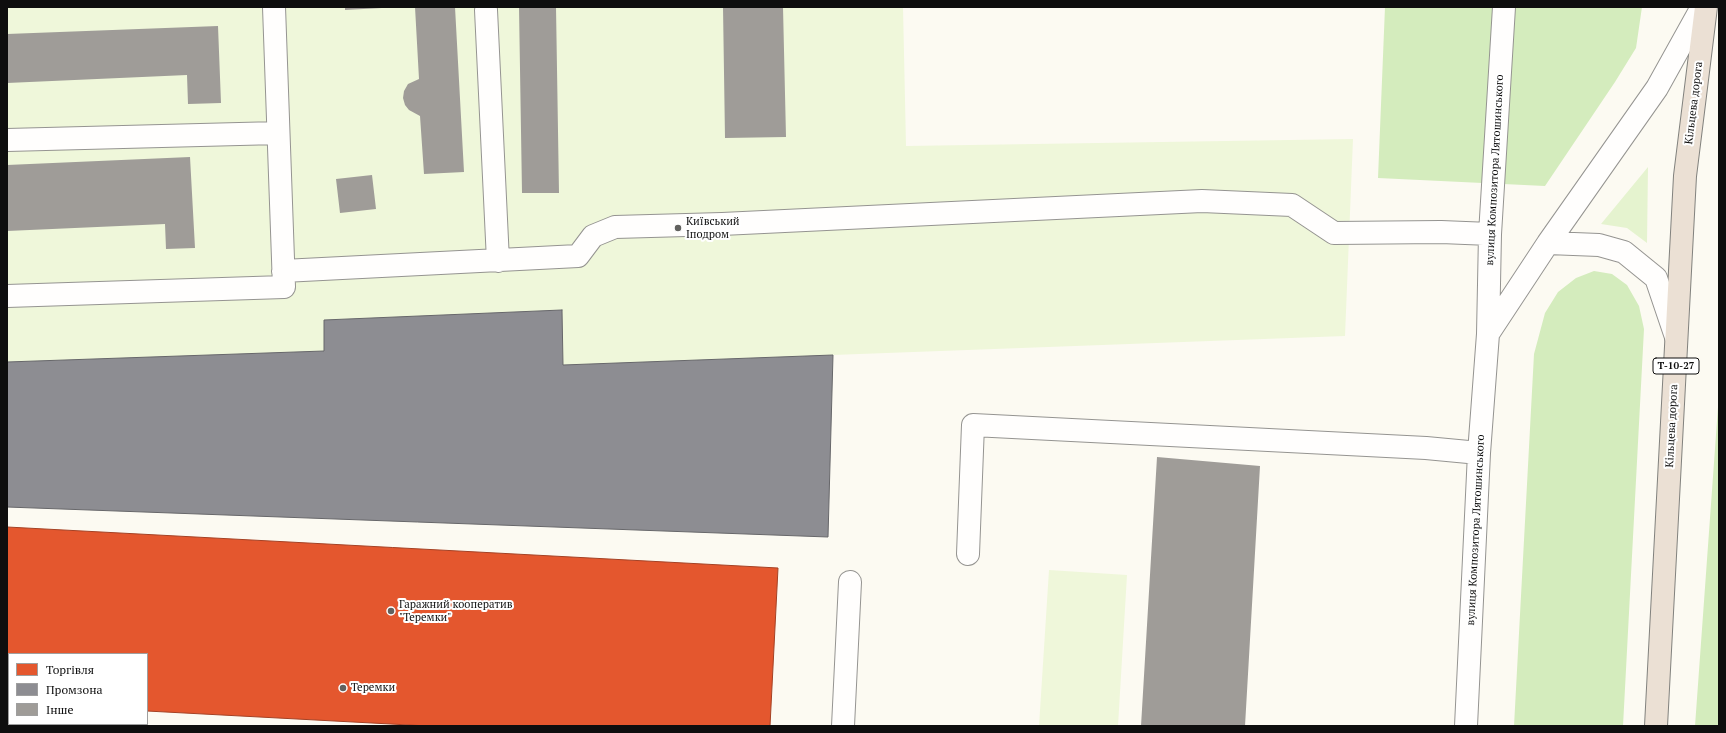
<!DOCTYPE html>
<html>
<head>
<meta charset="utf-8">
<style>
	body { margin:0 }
	#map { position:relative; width:1726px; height:733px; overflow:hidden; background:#fcfaf2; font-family:"PT Serif",serif }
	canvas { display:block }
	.frame { position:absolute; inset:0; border:8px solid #0e0e0e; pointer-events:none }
	.legend { position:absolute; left:8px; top:653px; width:140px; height:72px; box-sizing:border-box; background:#fff; border:1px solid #9f9f9f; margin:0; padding:5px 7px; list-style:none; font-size:12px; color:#0e0e0e }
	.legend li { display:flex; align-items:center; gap:8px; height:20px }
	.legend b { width:20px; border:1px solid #9f9f9f }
</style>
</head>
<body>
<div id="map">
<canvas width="1726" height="733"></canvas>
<div class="frame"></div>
<ul class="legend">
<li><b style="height:11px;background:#e4572e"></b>Торгівля</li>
<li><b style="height:11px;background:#8d8d92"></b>Промзона</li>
<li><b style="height:11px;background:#9f9c98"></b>Інше</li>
</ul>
</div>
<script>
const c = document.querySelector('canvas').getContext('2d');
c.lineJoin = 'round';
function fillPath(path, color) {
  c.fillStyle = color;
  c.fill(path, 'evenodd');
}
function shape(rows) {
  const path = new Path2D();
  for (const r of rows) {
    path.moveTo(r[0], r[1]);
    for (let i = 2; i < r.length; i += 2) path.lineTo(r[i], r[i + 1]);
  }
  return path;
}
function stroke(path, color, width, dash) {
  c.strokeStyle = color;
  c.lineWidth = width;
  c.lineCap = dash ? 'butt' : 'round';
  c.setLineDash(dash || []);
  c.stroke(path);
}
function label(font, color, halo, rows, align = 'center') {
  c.font = font + ' "PT Serif",serif';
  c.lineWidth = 4;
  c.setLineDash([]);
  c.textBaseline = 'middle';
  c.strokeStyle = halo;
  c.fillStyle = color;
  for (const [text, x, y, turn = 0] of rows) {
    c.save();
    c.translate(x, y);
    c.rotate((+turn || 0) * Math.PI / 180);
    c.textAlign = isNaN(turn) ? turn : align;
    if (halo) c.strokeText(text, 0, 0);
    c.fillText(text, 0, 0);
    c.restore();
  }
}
const green = shape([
	[1648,167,1647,243,1627,228,1601,224]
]);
const forest = shape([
	[1385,7,1642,7,1636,48,1615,82,1545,186,1378,178],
	[1594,271,1612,274,1627,285,1639,306,1644,329,1623,726,1514,726,1534,354,1545,313,1558,292,1576,278],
	[1719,392,1719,726,1695,726,1718,407]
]);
const pitch = shape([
	[7,7,903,7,906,146,1353,139,1345,336,563,365,561,310,325,320,324,351,7,362],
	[1049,570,1127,575,1118,726,1039,726]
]);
const shops = shape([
	[7,527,778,568,770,726,428,726,147,711,147,654,9,654,9,704,7,704,7,527]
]);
const industry = shape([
	[562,310,563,365,833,355,828,537,7,507,7,362,324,351,324,320,562,310]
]);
const building = shape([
	[345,7,381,7,382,8,345,10],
	[415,7,455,7,464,172,424,174,420,116,409,110,405,105,403,98,404,91,408,84,419,79],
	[519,7,556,7,559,193,522,193],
	[723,7,783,7,786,137,725,138],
	[218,26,221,103,188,104,187,75,7,83,7,34],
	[190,157,195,248,166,249,165,224,7,231,7,165],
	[372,175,376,209,340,213,336,179],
	[1157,457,1260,466,1245,726,1141,726]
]);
const minor = shape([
	[486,10,498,261],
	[7,140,278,133],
	[1548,243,1599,245,1624,252,1656,278,1676,337],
	[283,271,578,256,593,236,615,227,722,224,1202,201,1292,205,1334,233,1441,232,1490,234],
	[7,296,284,287,274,7],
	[1488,334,1548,243,1657,88,1702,7],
	[968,554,973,425,1426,448,1479,453],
	[843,726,850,582],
	[1466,726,1479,453,1488,334,1490,234,1504,7]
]);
const highway = shape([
	[1656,726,1685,176,1706,7]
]);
const markers = [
	[678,228,4,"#61615e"],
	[391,611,4,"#61615e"],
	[343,688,4,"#61615e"]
];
const shields = [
	[1676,366,46]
];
const shieldNames = [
	["Т-10-27",1676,366]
];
const streetNames = [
	["Кільцева дорога",1694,103,-83],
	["вулиця Композитора Лятошинського",1495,170,-87],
	["Кільцева дорога",1672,426,-87],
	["вулиця Композитора Лятошинського",1476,530,-87]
];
const poiNames = [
	["Київський",686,222],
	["Іподром",686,235],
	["Гаражний кооператив",399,605],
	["\"Теремки\"",399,618],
	["Теремки",351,688]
];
fillPath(green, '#e5f3cf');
fillPath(forest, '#d4ecbd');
fillPath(pitch, '#eff7da');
fillPath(shops, '#e4572e');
stroke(shops, '#a44124', 1);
fillPath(industry, '#8d8d92');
stroke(industry, '#67676a', 1);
fillPath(building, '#9f9c98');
stroke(minor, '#959491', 24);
stroke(highway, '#82827e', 24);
stroke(minor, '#fffefd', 22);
stroke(highway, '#ebe0d4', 22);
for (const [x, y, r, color] of markers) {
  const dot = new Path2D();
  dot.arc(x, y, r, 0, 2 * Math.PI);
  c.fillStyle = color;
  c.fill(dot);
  stroke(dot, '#fff', 1.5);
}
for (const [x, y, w] of shields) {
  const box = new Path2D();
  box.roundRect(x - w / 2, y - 8, w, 16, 3);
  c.fillStyle = '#fff';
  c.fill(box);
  stroke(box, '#0e0e0e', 1);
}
label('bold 10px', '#0e0e0e', null, shieldNames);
label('11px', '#0e0e0e', '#fff', streetNames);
label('11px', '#0e0e0e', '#fff', poiNames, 'left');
</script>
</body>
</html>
